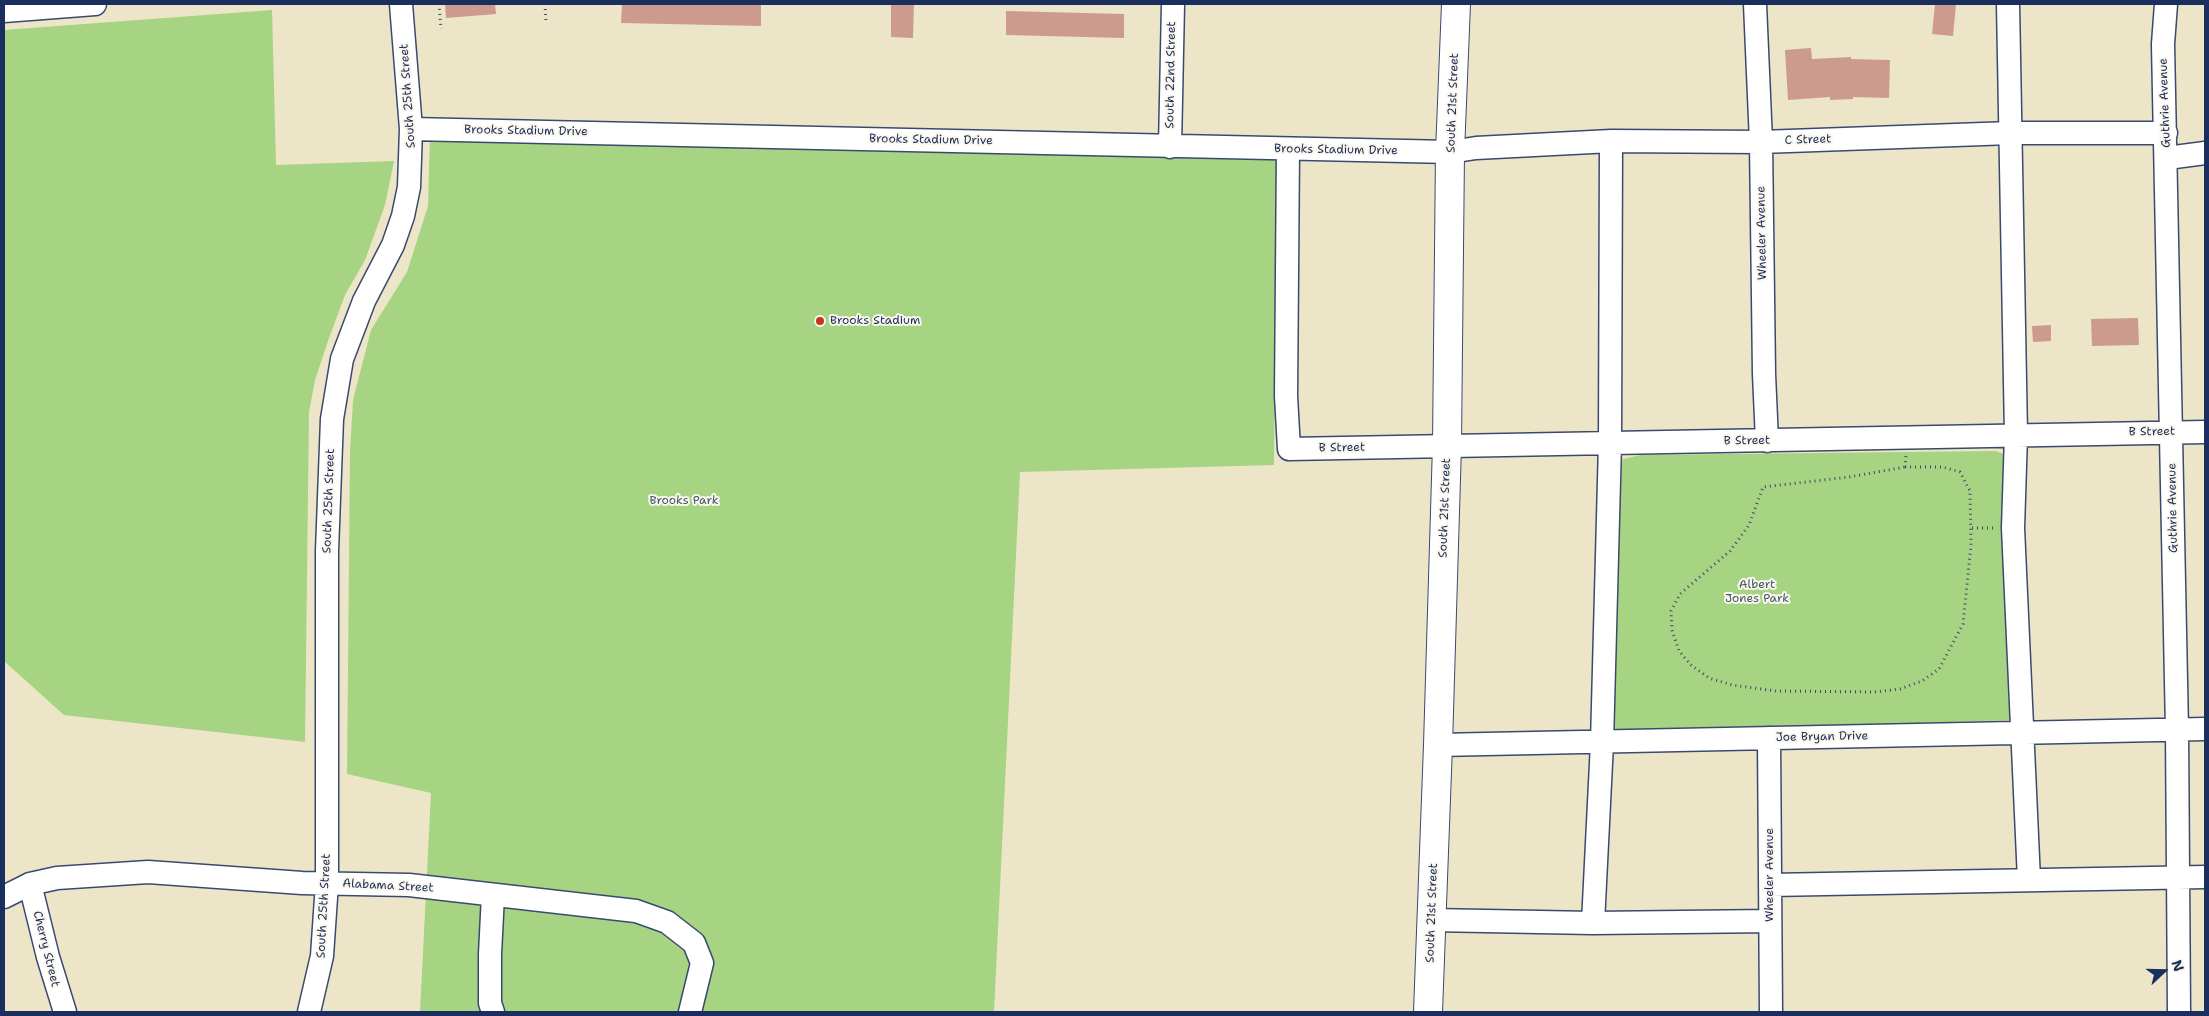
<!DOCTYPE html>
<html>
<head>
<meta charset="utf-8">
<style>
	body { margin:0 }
	#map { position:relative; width:2209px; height:1016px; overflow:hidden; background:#ede5c7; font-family:"Shantell Sans",sans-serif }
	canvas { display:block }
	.frame { position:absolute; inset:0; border:5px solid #1b2f5e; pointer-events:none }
	.north { position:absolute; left:2139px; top:946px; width:50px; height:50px; -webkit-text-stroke:4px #fbf7ec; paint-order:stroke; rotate:69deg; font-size:14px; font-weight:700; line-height:20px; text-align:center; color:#1b2f5e }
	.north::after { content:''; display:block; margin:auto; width:18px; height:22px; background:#1b2f5e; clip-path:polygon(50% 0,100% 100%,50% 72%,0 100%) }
</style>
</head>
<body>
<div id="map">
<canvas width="2209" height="1016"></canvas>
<div class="frame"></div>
<div class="north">N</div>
</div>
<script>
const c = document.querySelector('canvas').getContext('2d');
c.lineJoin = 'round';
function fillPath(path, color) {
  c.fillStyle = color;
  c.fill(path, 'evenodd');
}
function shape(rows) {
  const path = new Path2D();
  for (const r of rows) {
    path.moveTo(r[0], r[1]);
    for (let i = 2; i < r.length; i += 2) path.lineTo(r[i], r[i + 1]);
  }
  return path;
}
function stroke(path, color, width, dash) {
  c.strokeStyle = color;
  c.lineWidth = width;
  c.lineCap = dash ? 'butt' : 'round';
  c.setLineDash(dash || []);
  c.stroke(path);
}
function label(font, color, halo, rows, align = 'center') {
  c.font = font + ' "Shantell Sans",sans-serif';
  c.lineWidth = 4;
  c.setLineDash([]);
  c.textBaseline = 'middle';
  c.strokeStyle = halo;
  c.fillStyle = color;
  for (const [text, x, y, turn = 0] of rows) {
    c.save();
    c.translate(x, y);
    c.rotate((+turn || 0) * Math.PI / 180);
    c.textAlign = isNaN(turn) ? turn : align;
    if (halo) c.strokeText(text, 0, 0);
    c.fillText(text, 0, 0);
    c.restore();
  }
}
const green = shape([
	[272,10,276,165,394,161,385,205,365,260,345,295,329,338,315,380,309,412,305,742,64,715,4,661,4,30],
	[430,136,1277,157,1274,465,1020,472,994,1012,420,1012,431,793,347,774,350,452,353,400,371,330,407,272,428,206],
	[1995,451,2004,454,2007,463,2013,715,2009,720,1621,733,1609,722,1619,467,1623,459,1641,455]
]);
const building = shape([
	[445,4,495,4,496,14,446,18],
	[622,4,761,4,761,26,621,23],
	[891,4,914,4,913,38,891,37],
	[1935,4,1956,4,1953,36,1932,34],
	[1006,11,1124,14,1124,38,1006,35],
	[1811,48,1812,59,1851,57,1851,59,1890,60,1889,98,1853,97,1853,99,1830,100,1830,97,1788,100,1785,50],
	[2138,318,2139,345,2092,346,2091,319],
	[2051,325,2051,341,2033,342,2032,326]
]);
const path = shape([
	[439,4,441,29],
	[545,4,546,23],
	[1905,467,1943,467,1960,472,1970,491,1971,545,1963,624,1939,669,1922,681,1900,689,1874,692,1776,691,1732,685,1709,678,1691,665,1679,651,1672,630,1671,611,1680,594,1730,551,1749,525,1763,487,1849,477,1905,467],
	[1905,467,1906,455],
	[1972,528,1995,528]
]);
const minor = shape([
	[1755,4,1761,142,1764,374,1767,441],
	[2008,4,2016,435,2013,528,2029,880],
	[2166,4,2163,44,2177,730,2179,1012],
	[4,11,95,4],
	[411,129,1450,152,1476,148,1611,141,1761,142,2011,133,2166,133],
	[1170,147,1173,4],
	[1288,149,1286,396,1289,449,2205,432],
	[2167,158,2205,153],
	[1769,738,1771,1012],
	[1438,745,2205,729],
	[30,884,48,957,65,1012],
	[1770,885,2205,877],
	[4,897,30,884,57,878,148,872,302,883,409,885,636,911,667,922,694,943,702,963,690,1012],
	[1431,920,1593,923,1770,921],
	[1593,923,1602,743,1610,443,1611,141],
	[309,1012,322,956,327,883,327,551,332,419,342,359,364,301,393,245,403,216,409,187,411,129,401,4],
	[493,1012,490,1003,490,954,493,895]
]);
const major = shape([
	[1428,1012,1438,745,1447,445,1450,152,1456,4]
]);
const markers = [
	[820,321,5,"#c8321e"]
];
const streetNames = [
	["South 22nd Street",1171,75,-89],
	["South 25th Street",408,96,-94],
	["South 21st Street",1453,103,-88],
	["Guthrie Avenue",2165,103,-92],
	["Brooks Stadium Drive",526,131,1],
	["Brooks Stadium Drive",931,140,1],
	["C Street",1808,140,-2],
	["Brooks Stadium Drive",1336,150,1],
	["Wheeler Avenue",1762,233,-91],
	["B Street",2152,432,-1],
	["B Street",1747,441,-1],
	["B Street",1342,448,-1],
	["South 25th Street",329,501,-88],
	["South 21st Street",1445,508,-88],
	["Guthrie Avenue",2173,508,-91],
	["Joe Bryan Drive",1822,737,-1],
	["Wheeler Avenue",1770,875,-90],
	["Alabama Street",388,886,3],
	["South 25th Street",324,906,-87],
	["South 21st Street",1432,913,-88],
	["Cherry Street",46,949,76]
];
const poiNames = [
	["Brooks Stadium",830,321]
];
const parkNames = [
	["Brooks Park",684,501],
	["Albert",1757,585],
	["Jones Park",1757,599]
];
fillPath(green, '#a6d482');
fillPath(building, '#cc9b8d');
stroke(minor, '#3a4a6e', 25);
stroke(major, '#3a4a6e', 30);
stroke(path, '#3a4a6e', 3, [1, 4]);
stroke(minor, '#fff', 22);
stroke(major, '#fff', 28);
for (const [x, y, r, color] of markers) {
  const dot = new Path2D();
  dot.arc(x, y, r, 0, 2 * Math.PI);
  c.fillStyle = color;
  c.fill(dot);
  stroke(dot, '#fbf7ec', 2);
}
label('12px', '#1b2f5e', '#fbf7ec', streetNames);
label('12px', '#1b2f5e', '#fbf7ec', poiNames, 'left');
label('12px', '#3e5867', '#fbf7ec', parkNames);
</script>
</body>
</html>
